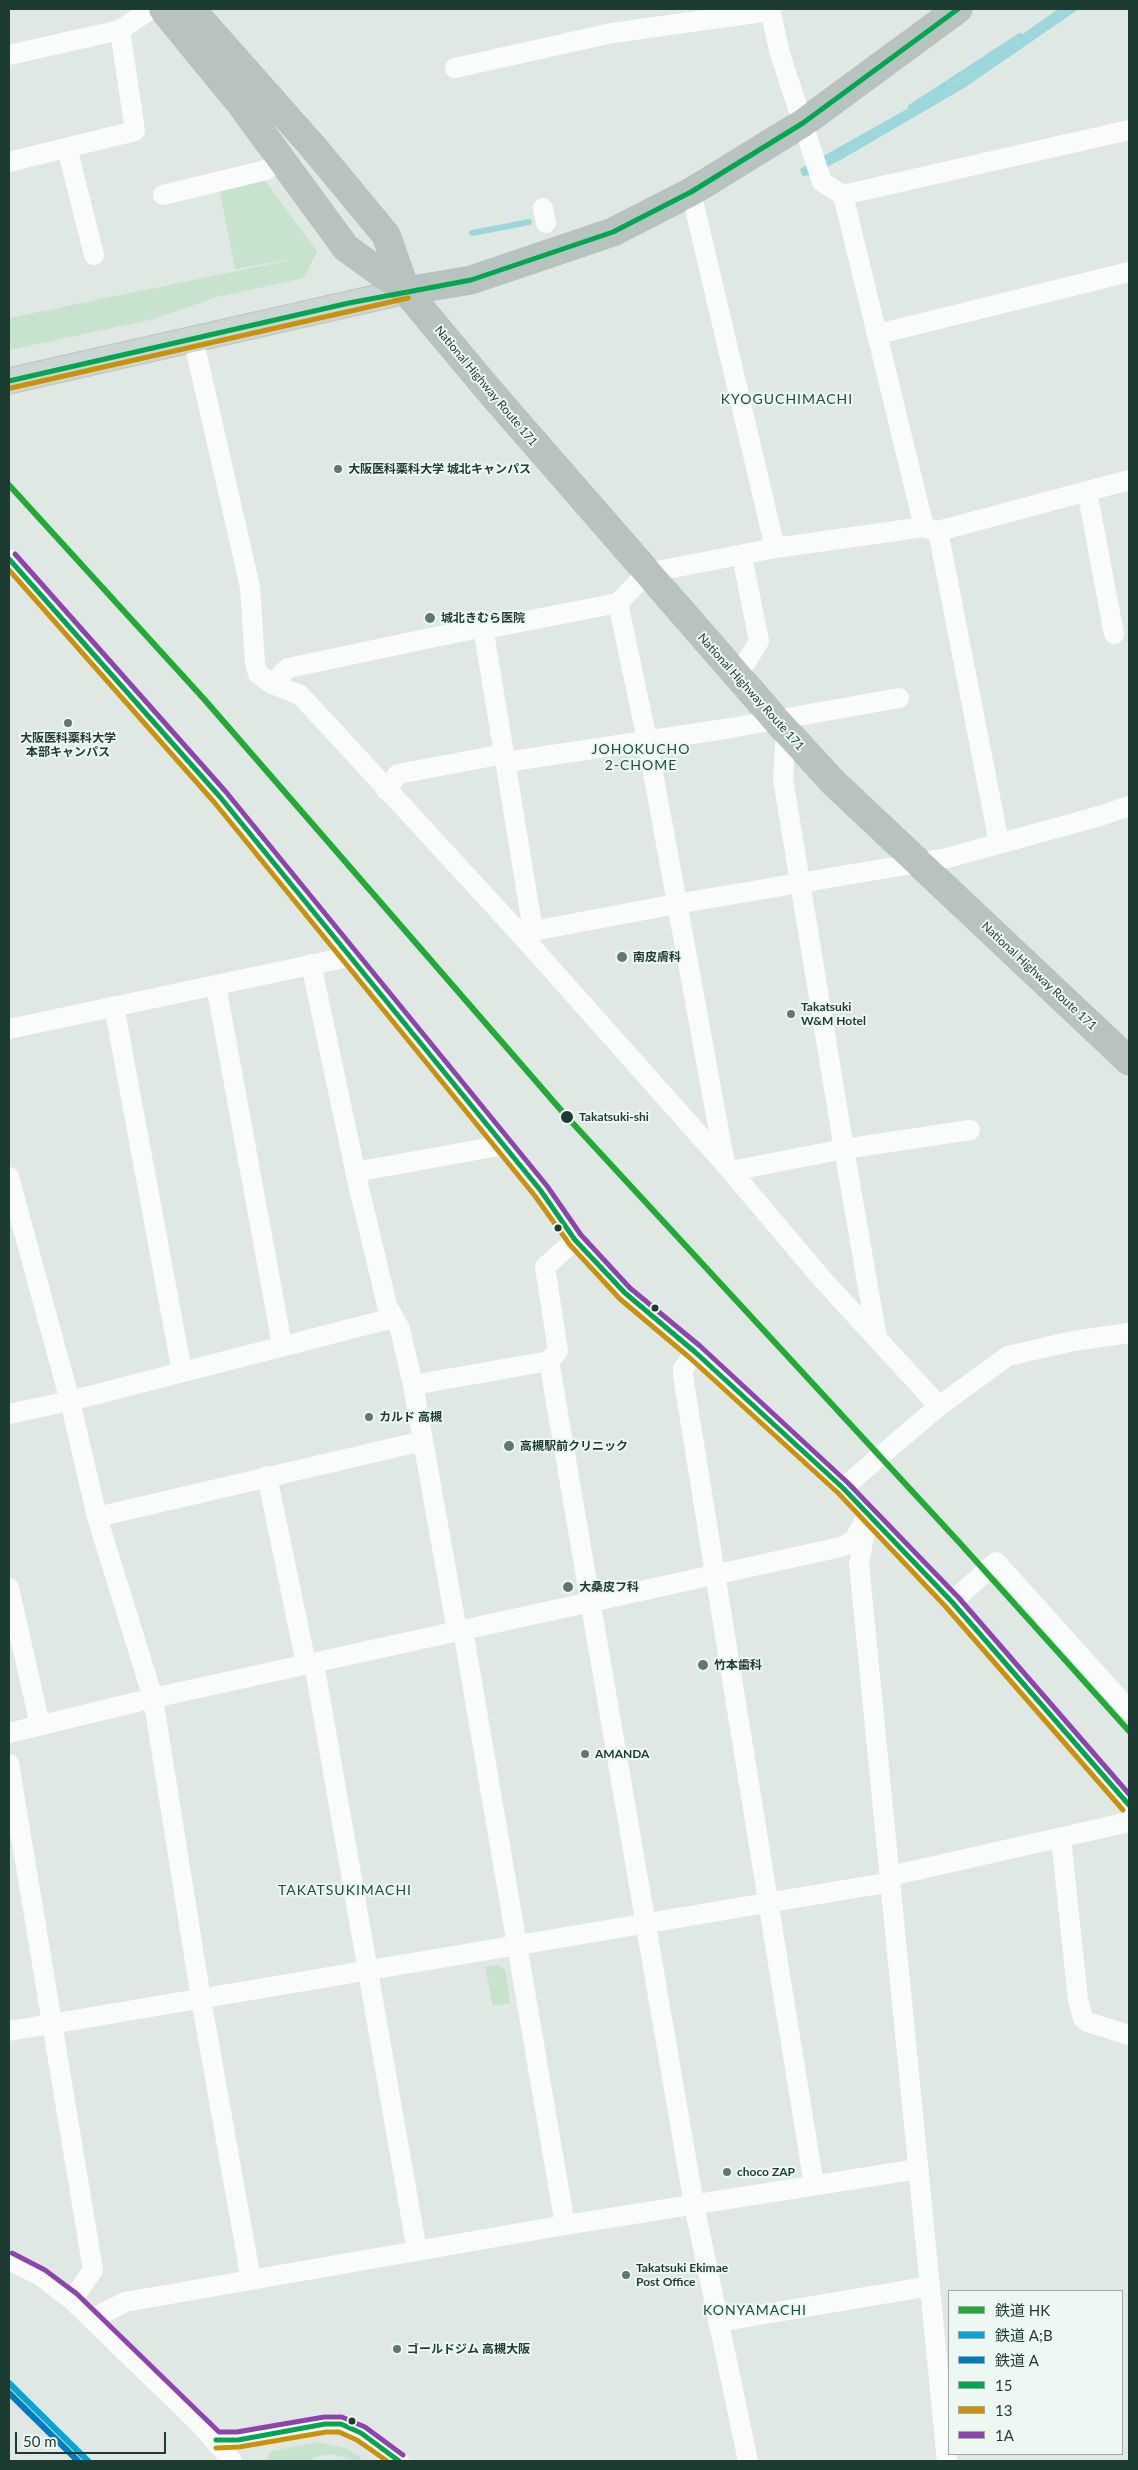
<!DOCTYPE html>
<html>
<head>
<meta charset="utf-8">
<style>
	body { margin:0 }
	#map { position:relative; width:1138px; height:2470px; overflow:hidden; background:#e0e8e4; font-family:Lato,"Noto Sans JP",sans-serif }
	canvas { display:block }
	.frame { position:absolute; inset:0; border:10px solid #1d3c31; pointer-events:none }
	.legend { position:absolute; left:948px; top:2290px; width:175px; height:165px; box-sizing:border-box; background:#eef8f2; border:1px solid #9aada5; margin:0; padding:6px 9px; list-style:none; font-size:15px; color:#1d3c31 }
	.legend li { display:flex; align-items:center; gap:10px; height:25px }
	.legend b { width:25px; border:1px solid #9aada5 }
	.scale { position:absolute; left:15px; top:2432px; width:151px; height:22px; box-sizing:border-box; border:2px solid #1d3c31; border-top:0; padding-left:6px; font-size:15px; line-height:18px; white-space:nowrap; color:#1d3c31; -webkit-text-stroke:4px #eef8f2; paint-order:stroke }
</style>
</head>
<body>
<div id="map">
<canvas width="1138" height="2470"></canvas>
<div class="frame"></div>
<ul class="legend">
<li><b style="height:6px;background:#21ab36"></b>鉄道 HK</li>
<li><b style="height:6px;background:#06a5d6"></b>鉄道 A;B</li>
<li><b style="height:6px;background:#007ac2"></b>鉄道 A</li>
<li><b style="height:6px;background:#00a651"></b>15</li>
<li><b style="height:6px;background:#cb910a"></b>13</li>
<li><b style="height:6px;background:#8e44ad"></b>1A</li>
</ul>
<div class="scale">50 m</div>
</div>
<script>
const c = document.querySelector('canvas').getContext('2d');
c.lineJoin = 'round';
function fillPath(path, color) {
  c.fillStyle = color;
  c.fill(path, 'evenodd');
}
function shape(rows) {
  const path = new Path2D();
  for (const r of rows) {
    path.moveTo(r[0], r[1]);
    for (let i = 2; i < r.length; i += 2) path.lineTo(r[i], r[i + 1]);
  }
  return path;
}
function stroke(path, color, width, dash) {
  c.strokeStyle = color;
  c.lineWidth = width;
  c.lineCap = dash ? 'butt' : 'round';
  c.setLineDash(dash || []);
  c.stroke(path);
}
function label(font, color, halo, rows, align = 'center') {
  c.font = font + ' Lato,"Noto Sans JP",sans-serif';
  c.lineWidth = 4;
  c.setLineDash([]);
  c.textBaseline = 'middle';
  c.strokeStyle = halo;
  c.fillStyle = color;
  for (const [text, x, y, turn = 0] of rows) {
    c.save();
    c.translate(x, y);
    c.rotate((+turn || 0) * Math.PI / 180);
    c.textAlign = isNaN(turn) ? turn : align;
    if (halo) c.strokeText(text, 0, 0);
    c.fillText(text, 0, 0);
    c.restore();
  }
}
const green = shape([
	[263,178,317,251,304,278,217,297,150,320,9,350,9,318,305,257,235,269,219,187],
	[498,1965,506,1971,510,2003,493,2006,485,1967],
	[318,2442,345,2448,361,2457,360,2461,355,2461,334,2454,319,2456,308,2461,266,2461,271,2451]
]);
const water = shape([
	[1058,9,1079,9,964,88,844,158,811,175,802,176,800,169,957,81]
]);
const stream = shape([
	[911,107,1020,36],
	[472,233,529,222]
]);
const minor = shape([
	[9,55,120,30,151,9],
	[455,68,612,33,770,11],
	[67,148,94,255],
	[9,162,135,131,120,30],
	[691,192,775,548],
	[163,195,266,170,281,160],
	[843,195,1129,130],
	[543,208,546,223],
	[878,334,1129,272],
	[193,338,250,587,255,663,258,674,272,684,288,668,483,627,495,627,618,603,647,573,775,548,924,527,843,195,822,182,819,173,780,54,770,9],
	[1087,491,1114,634],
	[926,528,938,531,1129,480],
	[938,531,999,843],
	[9,559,220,797,541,1191,575,1240,625,1293,695,1352,843,1488,952,1602,1129,1805],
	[618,603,647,740,725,1164],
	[483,627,504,754],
	[737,677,759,641,742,556],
	[272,684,300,695,329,726,522,936,725,1164,823,1280,939,1406],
	[786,730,783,779,844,1149,877,1339],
	[506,762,731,728,899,698],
	[386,790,398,774,504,754,533,931],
	[522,936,533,931,676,904,947,858,1100,816,1129,806],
	[311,964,358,1184,387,1305,400,1329,413,1385,457,1631],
	[216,985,282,1345],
	[114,1006,182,1372],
	[9,1029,348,957],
	[731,1171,844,1149,970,1130],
	[355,1172,504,1145],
	[9,1177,70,1401,97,1517,153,1698,201,1999,251,2280],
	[695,1352,683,1369,683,1376,814,2185],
	[549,1361,694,2205,748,2461],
	[413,1385,549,1361,558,1351,545,1267,575,1240],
	[9,1414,70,1401,393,1318],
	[267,1476,306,1664],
	[843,1488,939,1406,1008,1356,1073,1341,1129,1333],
	[868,1513,859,1564,947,2461],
	[97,1517,423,1441],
	[9,1588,40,1725],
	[952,1602,996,1562,1129,1710],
	[463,1630,565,2225],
	[314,1663,417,2251],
	[9,1733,153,1698,841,1547,854,1540,864,1522],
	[9,1764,93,2270,72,2300],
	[1061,1838,1078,2000,1083,2018,1087,2022,1129,2035],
	[890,1876,1129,1822],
	[9,2031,891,1882],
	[9,2260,41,2276,72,2300,199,2423,232,2461],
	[92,2319,125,2302,565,2225,918,2169],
	[718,2322,930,2286],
	[216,2440,238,2440,325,2424,341,2424,361,2433,399,2461]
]);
const major = shape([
	[9,381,406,291]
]);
const highway = shape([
	[163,9,240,103,346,248,406,291,493,395,776,720,834,783,1129,1061],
	[191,9,314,148,386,235,406,291],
	[406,291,471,280,613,232,691,192,803,123,958,9]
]);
const bus1 = shape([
	[9,381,349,303,471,280,613,232,691,192,803,123,958,9],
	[9,559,220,797,541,1191,575,1240,625,1293,695,1352,843,1488,952,1602,1129,1805],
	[216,2440,238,2440,325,2424,341,2424,361,2433,399,2461]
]);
const bus2 = shape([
	[11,388,408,298],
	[9,570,214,802,535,1196,570,1245,620,1299,690,1358,838,1493,946,1607,1123,1810],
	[216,2448,239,2447,326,2432,339,2432,357,2440,387,2461]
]);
const bus3 = shape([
	[15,554,226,792,547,1186,581,1235,630,1288,700,1346,848,1483,958,1597,1129,1794],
	[12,2253,45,2270,77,2294,219,2432,237,2432,324,2417,342,2417,365,2427,403,2455]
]);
const rail1 = shape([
	[9,485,204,699,567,1117,958,1541,1129,1731]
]);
const rail2 = shape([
	[9,2383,88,2461]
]);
const rail3 = shape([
	[9,2393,78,2461]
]);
const markers = [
	[338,469,5,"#617870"],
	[430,618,6,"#617870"],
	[68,723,5,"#617870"],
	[622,957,6,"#617870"],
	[791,1014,5,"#617870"],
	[567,1117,7,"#1d3c31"],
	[558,1228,4.5,"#1d3c31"],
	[655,1308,4.5,"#1d3c31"],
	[369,1417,5,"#617870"],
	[509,1446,6,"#617870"],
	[568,1587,6,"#617870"],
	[703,1665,6,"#617870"],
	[585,1754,5,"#617870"],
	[727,2172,5,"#617870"],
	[626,2275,5,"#617870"],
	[397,2349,5,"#617870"],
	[352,2421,4.5,"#1d3c31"]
];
const streetNames = [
	["National Highway Route 171",486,386,50],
	["National Highway Route 171",751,692,48],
	["National Highway Route 171",1039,976,43]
];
const poiNames = [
	["大阪医科薬科大学 城北キャンパス",348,469],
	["城北きむら医院",441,618],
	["大阪医科薬科大学",68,738,"center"],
	["本部キャンパス",68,752,"center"],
	["南皮膚科",633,957],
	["Takatsuki",801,1007],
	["W&M Hotel",801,1021],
	["カルド 高槻",379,1417],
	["高槻駅前クリニック",520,1446],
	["大桑皮フ科",579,1587],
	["竹本歯科",714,1665],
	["AMANDA",595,1754],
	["choco ZAP",737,2172],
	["Takatsuki Ekimae",636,2268],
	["Post Office",636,2282],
	["ゴールドジム 高槻大阪",407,2349]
];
const stopNames = [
	["Takatsuki-shi",579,1117]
];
const neighbourhoodNames = [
	["KYOGUCHIMACHI",787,399],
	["JOHOKUCHO",641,749],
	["2-CHOME",641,765],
	["TAKATSUKIMACHI",345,1890],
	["KONYAMACHI",755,2310]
];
fillPath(green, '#c7e3ce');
fillPath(water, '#9cd8db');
stroke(stream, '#9cd8db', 6);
stroke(major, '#bac5c1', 27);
stroke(highway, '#bac5c1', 29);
stroke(minor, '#fafcfb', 20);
stroke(major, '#cbd5d1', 25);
stroke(highway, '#b8c2bf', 28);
stroke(bus1, '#00a651', 5);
stroke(bus2, '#cb910a', 5);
stroke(bus3, '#8e44ad', 5);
stroke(rail1, '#21ab36', 6);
stroke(rail2, '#06a5d6', 6);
stroke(rail3, '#007ac2', 6);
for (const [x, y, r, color] of markers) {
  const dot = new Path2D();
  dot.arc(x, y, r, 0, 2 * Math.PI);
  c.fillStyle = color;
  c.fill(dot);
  stroke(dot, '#eef8f2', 2);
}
label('12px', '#1d3c31', '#eef8f2', streetNames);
label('bold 12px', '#1d3c31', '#eef8f2', poiNames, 'left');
label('bold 12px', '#1d3c31', '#eef8f2', stopNames, 'left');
c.letterSpacing = '1px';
label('14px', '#18503e', '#eef8f2', neighbourhoodNames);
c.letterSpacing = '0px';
</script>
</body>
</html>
